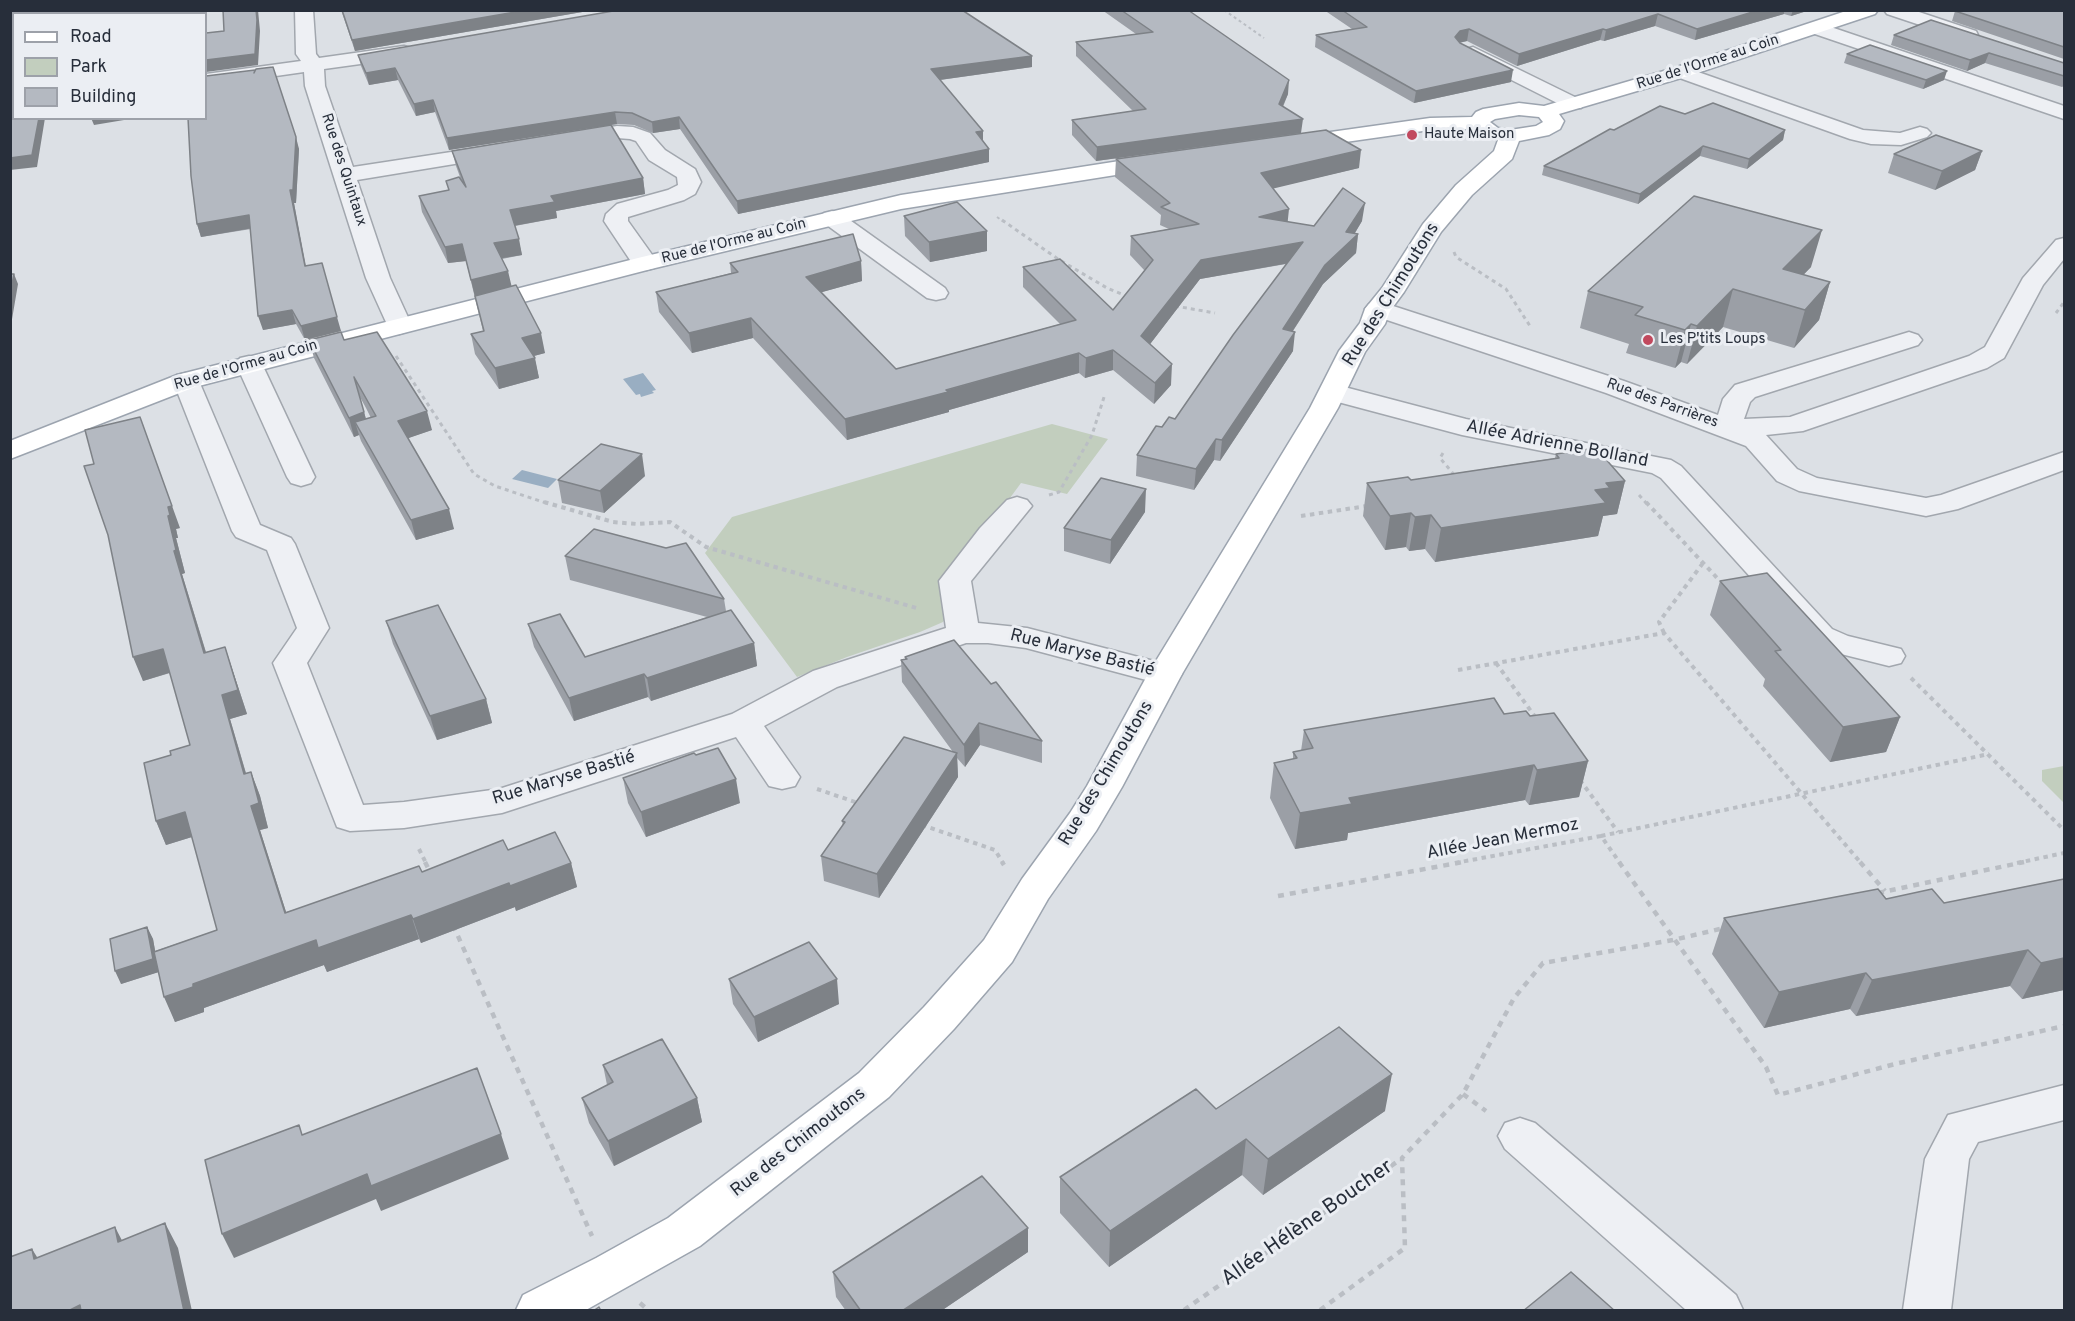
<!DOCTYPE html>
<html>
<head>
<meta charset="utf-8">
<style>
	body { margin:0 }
	#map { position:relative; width:2075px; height:1321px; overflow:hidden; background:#dce0e5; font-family:Overpass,sans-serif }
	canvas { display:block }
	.frame { position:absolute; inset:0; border:12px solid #272e3a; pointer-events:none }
	.legend { position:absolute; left:12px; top:12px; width:195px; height:108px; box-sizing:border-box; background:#ebeef3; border:2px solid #9da1a9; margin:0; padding:8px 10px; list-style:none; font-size:18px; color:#272e3a }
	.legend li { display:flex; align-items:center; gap:12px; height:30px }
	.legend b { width:30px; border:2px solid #9da1a9 }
</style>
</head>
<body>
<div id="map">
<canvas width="2075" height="1321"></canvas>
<div class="frame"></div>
<ul class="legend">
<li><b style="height:8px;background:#fff"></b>Road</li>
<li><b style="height:16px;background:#c2cebe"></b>Park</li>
<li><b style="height:16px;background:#b4b9c1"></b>Building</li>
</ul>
</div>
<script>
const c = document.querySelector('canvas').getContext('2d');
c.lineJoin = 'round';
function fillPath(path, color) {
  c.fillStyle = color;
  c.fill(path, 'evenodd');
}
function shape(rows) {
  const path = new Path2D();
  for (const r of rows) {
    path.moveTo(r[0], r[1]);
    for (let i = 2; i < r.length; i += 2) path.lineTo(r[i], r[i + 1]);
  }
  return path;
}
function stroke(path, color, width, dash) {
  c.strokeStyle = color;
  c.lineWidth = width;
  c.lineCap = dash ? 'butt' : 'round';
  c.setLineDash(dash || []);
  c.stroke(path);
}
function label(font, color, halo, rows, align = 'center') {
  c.font = font + ' Overpass,sans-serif';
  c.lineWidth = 6;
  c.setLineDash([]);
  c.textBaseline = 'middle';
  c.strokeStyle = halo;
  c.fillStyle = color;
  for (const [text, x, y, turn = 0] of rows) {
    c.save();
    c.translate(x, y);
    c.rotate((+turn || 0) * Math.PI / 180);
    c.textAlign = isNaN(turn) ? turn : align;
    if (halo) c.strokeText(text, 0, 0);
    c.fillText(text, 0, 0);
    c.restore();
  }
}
const green = shape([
	[1052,424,1108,439,1067,494,1021,483,948,582,948,615,943,622,920,632,847,657,797,677,705,553,732,517],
	[2064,766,2064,803,2042,781,2042,770]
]);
const water = shape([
	[643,373,656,390,652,391,654,393,641,397,640,394,636,395,623,379],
	[522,470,557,479,548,488,512,479]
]);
const pathFar3 = shape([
	[1224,10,1264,38],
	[997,217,1004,222]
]);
const pathFar2 = shape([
	[1002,220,1058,259,1107,288,1129,297],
	[1454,252,1456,257,1506,289,1530,326],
	[1175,306,1215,313],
	[2056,313,2064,302],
	[396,356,474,474,495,486,549,504],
	[1443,453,1440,458,1456,477],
	[1049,495,1059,492,1092,435,1105,394],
	[1639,495,1647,504]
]);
const pathFar1 = shape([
	[544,502,613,522,637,524,670,522,706,547,920,609],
	[1646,502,1720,581],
	[1301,516,1367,506],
	[1664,633,1659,622,1703,563],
	[1496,663,1536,718],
	[1458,670,1664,633,1861,863],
	[1911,678,2064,830],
	[1580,780,1618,832],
	[817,789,858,803],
	[922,825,995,850,1003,863],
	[1601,836,1989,754],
	[419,849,426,863],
	[1455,863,1601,836,1620,863],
	[2017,863,2064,853]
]);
const path = shape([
	[425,862,430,872],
	[1002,862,1004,865],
	[1619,862,1766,1067,1778,1095,1895,1064,2064,1026],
	[1860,862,1885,891],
	[1878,893,2024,862],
	[1278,896,1463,862],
	[453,925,592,1236],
	[1463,1094,1486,1111],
	[640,1303,648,1310],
	[1184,1310,1401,1159],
	[1320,1310,1405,1248,1402,1158,1463,1094,1514,998,1543,963,1673,940,1724,928]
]);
const minor = shape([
	[295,10,313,10,316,54,319,58,404,46,411,48,414,52,411,56,404,58,324,69,325,86,353,167,497,145,505,146,508,151,505,156,497,157,357,180,390,278,412,326,408,331,399,334,390,331,366,278,305,86,304,72,206,86,206,74,301,61,296,54,295,10],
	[1884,10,1913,10,1976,31,1978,35,1976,39,1969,41,1962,39,1887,14,1884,10],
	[1816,22,2064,106,2064,119,1809,32,1807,28,1809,24,1816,22],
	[1473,47,1581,100,1584,104,1581,108,1567,108,1466,57,1463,53,1466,49,1473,47],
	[1681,66,1863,130,1900,133,1920,127,1927,129,1931,133,1927,137,1901,145,1871,144,1850,139,1674,76,1671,72,1674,68,1681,66],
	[617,126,633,127,650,133,665,150,695,169,701,182,695,194,684,200,628,217,628,221,658,263,654,268,646,270,638,268,632,263,604,221,606,214,617,204,668,190,678,185,677,177,649,160,636,141,630,139,617,138,572,145,564,144,561,139,564,134,572,133,617,126],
	[832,211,840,213,945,288,948,293,945,298,936,300,927,298,824,223,820,218,824,213,832,211],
	[2064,238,2064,259,2043,285,2004,358,1987,368,1803,431,1766,435,1797,469,1817,478,1926,498,1941,495,2064,452,2064,470,1958,509,1926,516,1799,491,1777,481,1746,446,1606,393,1369,314,1365,309,1369,304,1378,301,1387,304,1624,381,1718,415,1723,399,1735,385,1909,332,1918,335,1922,340,1918,345,1755,397,1750,402,1744,419,1790,417,1969,356,1985,347,2023,278,2056,240,2064,238],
	[249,356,258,358,262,364,315,477,311,483,301,486,291,483,287,477,236,364,240,358,249,356],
	[186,373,195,375,199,381,260,525,291,538,295,544,329,628,307,663,363,805,404,802,499,789,732,714,813,671,946,628,939,581,980,528,1007,500,1017,497,1027,500,1032,506,971,581,978,623,1027,628,1177,667,1182,674,1177,681,1165,685,1026,648,988,643,966,643,837,687,764,726,800,777,795,786,782,789,769,786,736,737,502,813,404,828,350,831,337,827,273,663,297,628,267,550,236,537,232,531,173,381,177,375,186,373],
	[1333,384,1466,419,1671,460,1681,466,1832,629,1848,636,1901,649,1905,656,1901,663,1889,666,1825,650,1810,643,1661,478,1652,473,1462,435,1323,398,1320,392,1323,386,1333,384],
	[2064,1085,2064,1120,1978,1142,1969,1159,1951,1310,1903,1310,1925,1159,1948,1115,2064,1085],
	[1520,1118,1535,1123,1736,1295,1743,1310,1686,1310,1505,1149,1498,1136,1505,1123,1520,1118]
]);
const major = shape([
	[1849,10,1878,10,1875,14,1688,76,1559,114,1564,121,1560,129,1549,135,1519,141,1512,159,1472,195,1441,232,1404,292,1390,311,1385,324,1365,352,1338,408,1182,674,1122,787,1096,831,1048,899,1012,962,954,1029,889,1097,700,1246,586,1310,516,1310,523,1295,596,1258,668,1218,859,1073,924,1007,984,940,1022,879,1070,813,1087,786,1148,674,1310,408,1339,351,1360,323,1365,309,1382,288,1423,224,1456,185,1494,151,1498,140,1485,137,1473,129,1430,130,1296,149,1288,148,1285,143,1288,138,1430,118,1472,117,1476,112,1483,109,1519,103,1544,106,1674,68,1849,10],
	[1519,115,1539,117,1543,122,1536,126,1510,130,1498,128,1490,122,1495,119,1519,115],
	[1158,155,1166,157,1169,162,1166,167,901,209,651,269,195,387,10,459,10,441,177,375,638,258,901,195,1158,155]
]);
const wall = shape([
	[341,10,594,10,355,51],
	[1102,10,1188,10,1288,94,1283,107,1301,133,1359,168,1272,188,1288,222,1314,226,1362,221,1355,233,1358,234,1356,253,1323,284,1293,331,1293,351,1220,461,1214,460,1194,490,1136,476,1137,455,1162,427,1175,419,1286,264,1200,279,1150,344,1171,385,1154,404,1113,370,1085,378,1079,373,949,410,949,412,847,440,753,338,692,353,659,312,656,292,731,273,730,263,861,261,862,281,822,292,896,369,1060,324,1023,287,1023,267,1113,310,1145,271,1130,255,1131,236,1169,229,1160,225,1161,215,1115,177,1116,159,1224,144,1096,161,1072,135,1072,120,1133,111,1076,56,1076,42,1136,34],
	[1324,10,1810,10,1791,16,1784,14,1695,40,1655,26,1604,41,1600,40,1517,66,1467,41,1459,43,1511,82,1414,103,1315,47,1316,35,1352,29],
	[2064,10,2064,59,1952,21,1955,11],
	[1894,35,2064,63,2064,86,2062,87,1985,63,1967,71,1891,45],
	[1847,54,1944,80,1923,89,1844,63],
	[358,55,1032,56,1032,67,940,80,983,141,989,162,738,214,680,129,653,133,634,125,617,124,449,150,435,112,416,116,398,80,369,85,361,66],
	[255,72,299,149,296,203,294,203,306,266,341,331,305,340,296,324,263,330,251,229,201,237,197,224],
	[1685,114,1785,130,1783,140,1747,169,1700,156,1638,204,1542,175,1544,166,1614,130],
	[452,151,643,178,645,194,556,211,557,218,515,226,522,255,502,259,511,287,545,353,534,356,539,378,499,389,475,354,471,334,483,331,466,261,448,263,422,212,419,196,448,191,460,177,456,166],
	[1982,151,1975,170,1935,190,1888,173,1894,154],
	[904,216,987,231,987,251,930,262,905,236],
	[1811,267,1803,275,1830,282,1819,320,1794,348,1723,327,1687,364,1681,362,1675,368,1626,353,1629,344,1580,328,1588,291],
	[309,340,344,340,432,430,408,438,454,529,416,540,361,441,359,435,354,437,314,358],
	[360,397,366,408,371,418,366,419],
	[1556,454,1625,481,1617,514,1603,516,1598,536,1435,562,1425,549,1409,551,1406,547,1385,550,1363,516,1367,483,1411,480,1555,458],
	[645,476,604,513,562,503,558,480],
	[1145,512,1110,564,1064,551,1064,528],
	[180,528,176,529,178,538,176,538,185,573,182,574,206,652,225,647,247,714,230,719,246,773,251,772,260,796,268,828,260,830,286,912,422,872,508,850,571,863,577,887,516,911,515,907,421,943,419,939,327,972,324,965,204,1008,204,1012,175,1022,158,972,121,984,147,927,153,939,155,951,217,930,192,837,166,845,156,821,171,755,190,745,170,673,143,681,108,535],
	[565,556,724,599,726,611,754,643,757,666,651,701,648,697,574,721,534,647,528,624,585,657,707,617,570,580],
	[1720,581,1900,717,1886,752,1830,762,1763,686,1765,679,1710,615],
	[386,621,486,699,492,723,437,740,393,644],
	[905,657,991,684,1042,741,1042,763,980,745,965,767,957,758,958,777,879,898,824,881,821,856,843,826,842,821,953,752,902,682,901,660,905,659],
	[1504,714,1530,716,1588,761,1579,797,1529,805,1525,800,1348,833,1347,840,1295,849,1270,798,1274,763,1293,759,1293,752,1301,751,1304,730],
	[623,778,740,803,646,837,628,803],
	[2064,879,2064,990,2022,999,2010,986,1856,1016,1850,1009,1764,1028,1712,954,1724,918,1886,899,1944,903],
	[729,979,839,1004,758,1042,733,1004],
	[603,1065,697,1098,702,1122,614,1166,589,1123,582,1098,607,1085],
	[1216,1109,1385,1111,1263,1195,1242,1175,1109,1267,1060,1213,1060,1177],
	[1028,1252,941,1311,846,1311,836,1297,833,1272]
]);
const shadedWall = shape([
	[75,10,94,10,90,14,70,14],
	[256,10,258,10,260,31,258,65,206,72,206,73,206,60],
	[527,10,594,10,355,51,352,40],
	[1759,10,1784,10,1784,14,1695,40,1697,29],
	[1793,10,1810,10,1791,16],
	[1658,14,1655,26,1604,41,1606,30],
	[1469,29,1467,41,1458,43,1455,37,1460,31],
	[1603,29,1600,40,1517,66,1519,54],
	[1989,53,1985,63,1967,71,1970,60],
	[1032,56,1032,67,932,81,931,69],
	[395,68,398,80,369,85,366,73],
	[1513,70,1511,82,1414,103,1416,91],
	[1947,71,1944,80,1923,89,1926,80],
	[1289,80,1288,94,1277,119,1279,104],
	[433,100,435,112,416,116,414,104],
	[615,112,617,124,449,150,447,138],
	[679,117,680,129,653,133,652,122],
	[39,118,45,118,37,167,10,170,10,158],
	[91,118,136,118,94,125],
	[1303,119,1301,133,1096,161,1097,147],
	[1785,130,1783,140,1747,169,1749,159],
	[983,131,983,143,976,132],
	[296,137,299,149,296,203,294,203,308,280,305,266,290,190],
	[1703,146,1700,156,1638,204,1640,194],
	[989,149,989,162,738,214,737,201],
	[1361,150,1359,168,1259,192,1261,173],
	[1982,151,1975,170,1935,190,1942,171],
	[643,178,645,194,556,211,557,218,513,226,510,210,551,196],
	[1365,203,1362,221,1350,241,1358,234,1356,253,1323,284,1281,349,1283,329],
	[1289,209,1287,228,1259,217],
	[249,215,253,228,201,237,197,224],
	[1822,230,1811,267,1777,302,1783,269],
	[987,231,987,251,930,262,929,242],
	[519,239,522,255,497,259,494,243],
	[1303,242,1301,261,1200,279,1141,356,1141,336,1201,260],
	[462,244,466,261,448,263,445,247],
	[861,261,862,281,808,296,806,277],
	[508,271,512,288,475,297,471,280],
	[14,274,18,284,10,331,10,295],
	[1830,282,1819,320,1794,348,1805,310],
	[1733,289,1723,327,1687,364,1697,326],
	[292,310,296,324,263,330,258,316],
	[337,317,341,331,305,340,301,326],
	[751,318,753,338,692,353,689,333],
	[1691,324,1681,362,1675,368,1685,330],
	[1295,332,1293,351,1220,461,1222,440],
	[541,333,545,353,526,358,522,338],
	[1113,350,1113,370,1085,378,1086,358],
	[1079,353,1079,373,949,410,949,412,847,440,845,419],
	[535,358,539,378,499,389,495,368],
	[1172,364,1171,385,1154,404,1155,383],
	[427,411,432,430,403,440,398,421],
	[364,412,369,431,355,422,359,435,354,437,349,418],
	[140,417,180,528,176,529,178,538,176,538,185,573,182,574,213,676,204,653,174,551,168,516],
	[1216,439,1214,460,1194,490,1196,469],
	[642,454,645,476,604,513,600,491],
	[1625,481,1617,514,1603,516,1598,536,1435,562,1441,528,1595,490,1606,483],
	[1146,489,1145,512,1110,564,1111,540],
	[449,509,454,529,416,540,411,520],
	[1411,513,1406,547,1385,550,1390,516],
	[1431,515,1425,549,1409,551,1415,517],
	[754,643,757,666,651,701,647,678],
	[225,647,247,714,230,719,253,798,244,774,222,695],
	[163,649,172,672,143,681,133,657],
	[644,674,648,697,574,721,569,698],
	[486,699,492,723,437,740,430,716],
	[1900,717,1886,752,1830,762,1843,727],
	[979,723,980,745,965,767,964,745],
	[957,753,958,777,879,898,877,874],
	[1588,761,1579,797,1529,805,1537,770],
	[1534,765,1525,800,1348,833,1347,840,1295,849,1300,813,1349,798],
	[251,772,260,796,268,828,260,830,294,937,285,913,251,806],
	[736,779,740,803,646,837,641,812],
	[185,812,195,836,166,845,156,821],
	[571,863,577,887,516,911,515,907,421,943,413,919,509,883],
	[411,915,419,939,327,972,324,965,204,1008,204,1012,175,1022,164,997,193,984,316,940],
	[147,927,153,939,159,972,121,984,115,971],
	[2028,950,2010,986,1856,1016,1872,980],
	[2064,958,2064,990,2022,999,2041,963],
	[1866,973,1850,1009,1764,1028,1779,992],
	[837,979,839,1004,758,1042,754,1017],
	[1392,1074,1385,1111,1263,1195,1268,1159],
	[697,1098,702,1122,614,1166,608,1141],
	[501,1134,509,1159,381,1211,376,1199,234,1258,222,1234,367,1174],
	[1246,1139,1242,1175,1109,1267,1110,1231],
	[165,1223,178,1248,192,1311,184,1311],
	[115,1227,128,1252,118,1242],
	[1028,1228,1028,1252,941,1311,902,1311],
	[32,1249,47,1273,34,1259],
	[80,1305,83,1311,68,1311]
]);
const building = shape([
	[10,10,75,10,70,14,14,14,14,118,39,118,32,155,10,158,10,101,12,89,10,88,10,10],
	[111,10,152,10,152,14,96,14,96,11,111,10],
	[223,10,256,10,257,20,255,54,206,60,206,33,224,31,223,10],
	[342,10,527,10,352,40,342,10],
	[619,10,962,10,1032,56,931,69,983,131,976,132,989,149,737,201,679,117,652,122,632,113,615,112,447,138,433,100,414,104,395,68,366,73,358,55,619,10],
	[1121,10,1188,10,1289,80,1279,104,1303,119,1097,147,1072,120,1146,109,1076,42,1153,32,1121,10],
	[1342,10,1759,10,1697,29,1658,14,1606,30,1603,29,1519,54,1469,29,1460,31,1455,37,1460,43,1513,70,1416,91,1316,35,1367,27,1342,10],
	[2064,10,2064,47,1955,11,1955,10,2064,10],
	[1931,20,2064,63,2064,76,1989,53,1970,60,1894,35,1931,20],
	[1870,45,1947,71,1926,80,1847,54,1870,45],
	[273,67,296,137,293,190,290,190,305,266,322,263,337,317,301,326,292,310,258,316,249,215,197,224,191,176,188,118,206,118,206,76,255,70,254,73,256,69,273,67],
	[1713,103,1785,130,1749,159,1703,146,1640,194,1544,166,1610,129,1614,130,1660,106,1685,114,1713,103],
	[611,125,643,178,551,196,555,202,510,210,519,239,494,243,508,271,471,280,462,244,445,247,419,196,449,190,446,181,459,177,466,187,452,151,611,125],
	[1326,130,1361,150,1261,173,1289,209,1259,217,1314,226,1343,188,1365,203,1346,232,1358,234,1325,265,1283,329,1295,332,1222,440,1216,439,1196,469,1137,455,1156,426,1162,427,1169,417,1175,419,1233,335,1303,242,1201,260,1141,336,1172,364,1155,383,1113,350,1086,358,1079,353,946,390,948,392,845,419,751,318,689,333,656,292,738,272,730,263,853,234,861,261,806,277,896,369,1076,320,1023,267,1060,259,1113,310,1153,260,1131,236,1199,224,1161,207,1170,203,1116,159,1326,130],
	[1936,135,1982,151,1942,171,1894,154,1936,135],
	[1694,196,1822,230,1783,269,1830,282,1805,310,1733,289,1697,326,1691,324,1685,330,1635,315,1643,307,1588,291,1694,196],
	[957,202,987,231,929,242,904,216,957,202],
	[10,274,14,274,10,295,10,274],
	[516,285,541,333,522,338,535,358,495,368,471,334,484,331,475,296,516,285],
	[341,332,344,340,377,332,427,411,398,421,449,509,411,520,355,422,376,416,354,377,364,412,349,418,309,340,341,332],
	[140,417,172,506,168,507,170,515,168,516,176,550,174,551,204,653,225,647,238,690,222,695,244,774,251,772,259,803,251,806,285,913,419,866,422,872,503,840,508,850,555,832,571,863,510,886,509,883,413,919,411,915,318,948,316,940,193,984,193,987,164,997,154,952,217,930,185,812,156,821,144,763,171,755,170,751,190,745,163,649,133,657,108,535,84,466,94,464,85,430,140,417],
	[601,444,642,454,600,491,558,480,601,444],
	[1596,448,1625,481,1606,483,1610,488,1595,490,1606,503,1441,528,1431,515,1415,517,1411,513,1390,516,1367,483,1408,477,1411,480,1559,458,1556,454,1596,448],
	[1101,478,1146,489,1111,540,1064,528,1101,478],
	[594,529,666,548,686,543,724,599,565,556,594,529],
	[1767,573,1900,717,1843,727,1775,651,1781,650,1720,581,1767,573],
	[438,605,486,699,430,716,386,621,438,605],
	[731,610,754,643,647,678,644,674,569,698,528,624,560,614,585,657,731,610],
	[954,640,991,684,996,682,1042,741,979,723,964,745,901,660,907,659,905,657,954,640],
	[1494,698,1504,714,1526,711,1530,716,1554,713,1588,761,1537,770,1534,765,1349,798,1352,804,1300,813,1274,763,1297,758,1293,752,1313,748,1304,730,1494,698],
	[904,737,957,753,877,874,821,856,845,822,842,821,904,737],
	[718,748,736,779,641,812,623,778,694,753,696,755,718,748],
	[2064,879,2064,958,2041,963,2028,950,1872,980,1866,973,1779,992,1724,918,1878,889,1886,899,1932,889,1944,903,2064,879],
	[147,927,153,959,115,971,110,939,147,927],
	[809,942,837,979,754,1017,729,979,809,942],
	[1339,1027,1392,1074,1268,1159,1246,1139,1110,1231,1060,1177,1196,1089,1216,1109,1339,1027],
	[662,1039,697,1098,608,1141,582,1098,613,1082,603,1065,662,1039],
	[477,1068,501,1134,371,1186,367,1174,222,1234,205,1160,299,1125,302,1135,477,1068],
	[982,1176,1028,1228,902,1311,861,1311,833,1272,982,1176],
	[165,1223,184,1311,81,1311,80,1305,68,1311,10,1311,10,1257,32,1249,34,1259,115,1227,118,1242,165,1223],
	[1571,1272,1615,1311,1523,1311,1571,1272],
	[599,1307,601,1311,593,1311,599,1307]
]);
const markers = [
	[1412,135,6,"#c1495e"],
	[1648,340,6,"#c1495e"]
];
const farStreetnames = [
	["Rue de l'Orme au Coin",1708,63,-18],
	["Rue des Quintaux",343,170,72],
	["Rue de l'Orme au Coin",734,242,-14],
	["Rue de l'Orme au Coin",246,366,-16],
	["Rue des Parrières",1662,404,20]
];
const farPoinames = [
	["Haute Maison",1424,135],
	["Les P'tits Loups",1660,340]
];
const streetNames = [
	["Rue des Chimoutons",1392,295,-58],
	["Allée Adrienne Bolland",1557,445,11],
	["Rue Maryse Bastié",1082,654,14],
	["Rue des Chimoutons",1107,774,-59],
	["Rue Maryse Bastié",564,779,-17],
	["Allée Jean Mermoz",1503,840,-11],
	["Rue des Chimoutons",799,1143,-38]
];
const nearStreetnames = [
	["Allée Hélène Boucher",1308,1224,-35]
];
fillPath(green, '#c2cebe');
fillPath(water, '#99aec2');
stroke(minor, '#a2a7ae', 3);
stroke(major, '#9ca4af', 3);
stroke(pathFar3, '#babec4', 2, [3, 3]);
stroke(pathFar2, '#babec4', 3, [4, 4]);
stroke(pathFar1, '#babec4', 4, [4.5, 4.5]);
stroke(path, '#babec4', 4.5, [6, 6]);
fillPath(minor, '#eef0f4');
fillPath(major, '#fff');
fillPath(wall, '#9b9fa6');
fillPath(shadedWall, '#7e8287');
fillPath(building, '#b4b9c1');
stroke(building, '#7e8287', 1.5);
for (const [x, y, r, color] of markers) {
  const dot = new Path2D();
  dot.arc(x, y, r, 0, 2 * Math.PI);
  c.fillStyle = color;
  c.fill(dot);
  stroke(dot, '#ebeef3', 2);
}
label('15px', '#272e3a', '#ebeef3', farStreetnames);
label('15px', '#272e3a', '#ebeef3', farPoinames, 'left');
label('18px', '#272e3a', '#ebeef3', streetNames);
label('21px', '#272e3a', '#ebeef3', nearStreetnames);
</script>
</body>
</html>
